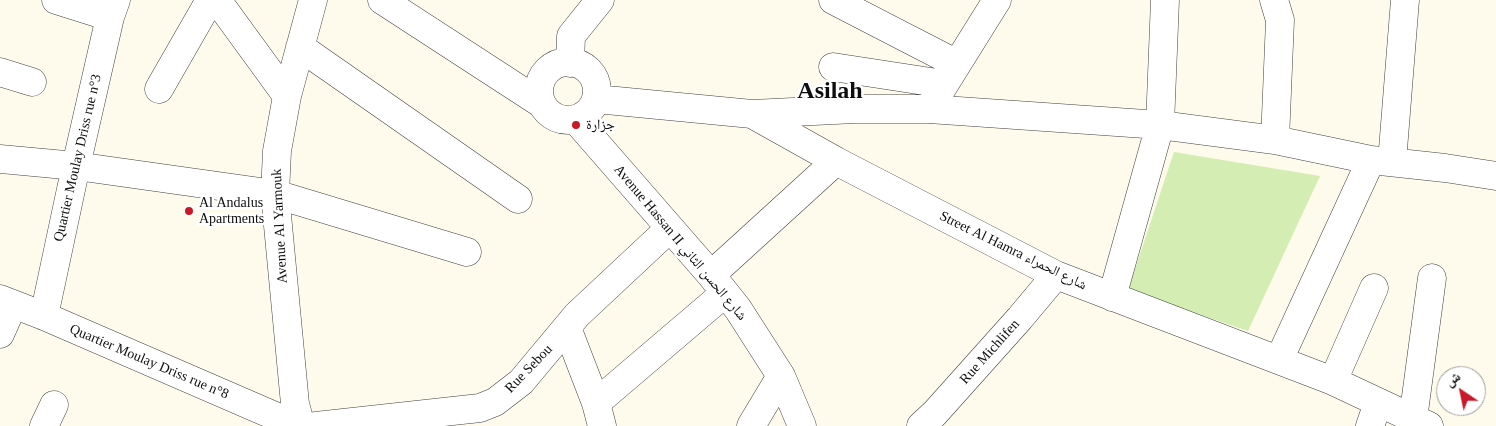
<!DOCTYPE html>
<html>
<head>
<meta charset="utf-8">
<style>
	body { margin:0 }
	#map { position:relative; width:1496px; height:426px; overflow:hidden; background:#fffbec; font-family:"Times New Roman","Noto Naskh Arabic",serif }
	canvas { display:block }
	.north { position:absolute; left:1436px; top:366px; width:50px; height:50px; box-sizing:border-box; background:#fff; border:1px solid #9e9e9e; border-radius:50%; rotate:326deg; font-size:14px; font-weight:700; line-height:20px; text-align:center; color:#0d0d0d }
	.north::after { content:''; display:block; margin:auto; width:18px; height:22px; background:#c91828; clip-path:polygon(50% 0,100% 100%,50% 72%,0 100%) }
</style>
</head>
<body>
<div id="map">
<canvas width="1496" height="426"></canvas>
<div class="north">ش</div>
</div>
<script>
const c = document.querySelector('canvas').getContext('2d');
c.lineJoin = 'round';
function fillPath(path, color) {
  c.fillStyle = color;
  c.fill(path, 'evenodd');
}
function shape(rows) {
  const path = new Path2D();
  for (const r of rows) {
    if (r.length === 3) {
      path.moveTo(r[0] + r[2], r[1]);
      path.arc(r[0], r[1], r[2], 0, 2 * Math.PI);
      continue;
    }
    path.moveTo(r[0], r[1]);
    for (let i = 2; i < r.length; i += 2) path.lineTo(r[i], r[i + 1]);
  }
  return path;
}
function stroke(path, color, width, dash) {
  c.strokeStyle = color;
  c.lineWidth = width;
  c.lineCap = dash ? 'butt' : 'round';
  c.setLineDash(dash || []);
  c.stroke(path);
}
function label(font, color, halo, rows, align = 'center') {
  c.font = font + ' "Times New Roman","Noto Naskh Arabic",serif';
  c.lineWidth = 5;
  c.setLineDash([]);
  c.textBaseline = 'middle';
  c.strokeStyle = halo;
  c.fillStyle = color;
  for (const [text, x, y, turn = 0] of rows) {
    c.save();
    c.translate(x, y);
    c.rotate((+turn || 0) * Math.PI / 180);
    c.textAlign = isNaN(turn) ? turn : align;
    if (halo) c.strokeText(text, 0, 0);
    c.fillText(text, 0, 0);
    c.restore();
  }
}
const green = shape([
	[1174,152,1320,176,1248,331,1128,290]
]);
const minor = shape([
	[56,0,110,17],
	[217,0,287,96],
	[382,0,542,104],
	[833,0,957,64],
	[1274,0,1280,20,1275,140],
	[300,47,518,199],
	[568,91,29],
	[570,63,571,36,600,0],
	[833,67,944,84],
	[0,72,32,82],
	[159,89,210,0],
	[596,99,752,114,836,161,1056,275,1333,381,1429,426],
	[929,109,997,0],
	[752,114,855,109,929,109,1160,125,1275,140,1371,160,1445,168,1496,176],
	[575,119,711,275,738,309,781,376,802,426],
	[0,159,76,166,275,194,467,252],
	[1392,162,1405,0],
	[711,275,836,161],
	[1112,297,1160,125,1165,0],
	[0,299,44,316,298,426],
	[44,316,76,166,110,17,116,0],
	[570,325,569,333,596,403,602,426],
	[0,334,13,305],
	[1279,360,1371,160],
	[1333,381,1374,288],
	[596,403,725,293],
	[1413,419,1432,278],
	[44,426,54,405],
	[301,426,295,404,275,194,277,151,287,96,313,0],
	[316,426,480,408,495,402,521,382,577,315,670,228],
	[751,426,781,376],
	[921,426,935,413,1020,318,1056,275],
	[1370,426,1378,403]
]);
const markers = [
	[576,125,5,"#c91828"],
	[189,211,5,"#c91828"]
];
const poiNames = [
	["جزارة",586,125],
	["Al Andalus",199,203],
	["Apartments",199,219]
];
const streetNames = [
	["Quartier Moulay Driss rue n°3",78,158,-77],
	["Avenue Al Yarmouk",280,226,-93],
	["Avenue Hassan II شارع الحسن الثاني",680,243,50],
	["Street Al Hamra شارع الحمراء",1013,251,26],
	["Rue Michlifen",990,352,-48],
	["Quartier Moulay Driss rue n°8",149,362,23],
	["Rue Sebou",529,369,-46]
];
const townNames = [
	["Asilah",830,92]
];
fillPath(green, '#d3edb2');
stroke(minor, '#404040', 29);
stroke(minor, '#fff', 28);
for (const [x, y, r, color] of markers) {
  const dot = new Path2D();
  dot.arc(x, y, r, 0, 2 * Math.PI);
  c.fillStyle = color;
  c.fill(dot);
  stroke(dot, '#fff', 2);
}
label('14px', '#0d0d0d', '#fff', poiNames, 'left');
label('14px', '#0d0d0d', '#fff', streetNames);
label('bold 24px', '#0d0d0d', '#fff', townNames);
</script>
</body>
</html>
